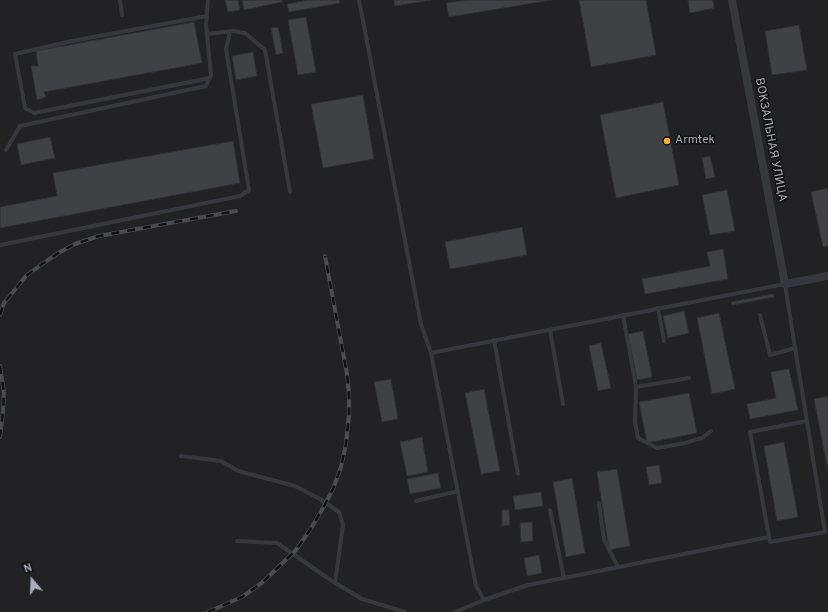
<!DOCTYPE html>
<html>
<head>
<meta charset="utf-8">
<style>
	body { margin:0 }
	#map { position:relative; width:828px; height:612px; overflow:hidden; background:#161618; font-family:Overpass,sans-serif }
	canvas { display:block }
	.north { position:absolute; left:12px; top:560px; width:40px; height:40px; -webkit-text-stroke:3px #111113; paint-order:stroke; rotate:341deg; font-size:11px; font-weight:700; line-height:16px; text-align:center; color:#a8adb8 }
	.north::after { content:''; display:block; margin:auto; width:14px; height:18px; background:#a8adb8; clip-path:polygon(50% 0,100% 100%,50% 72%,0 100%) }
</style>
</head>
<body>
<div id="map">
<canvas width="828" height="612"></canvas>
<div class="north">N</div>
</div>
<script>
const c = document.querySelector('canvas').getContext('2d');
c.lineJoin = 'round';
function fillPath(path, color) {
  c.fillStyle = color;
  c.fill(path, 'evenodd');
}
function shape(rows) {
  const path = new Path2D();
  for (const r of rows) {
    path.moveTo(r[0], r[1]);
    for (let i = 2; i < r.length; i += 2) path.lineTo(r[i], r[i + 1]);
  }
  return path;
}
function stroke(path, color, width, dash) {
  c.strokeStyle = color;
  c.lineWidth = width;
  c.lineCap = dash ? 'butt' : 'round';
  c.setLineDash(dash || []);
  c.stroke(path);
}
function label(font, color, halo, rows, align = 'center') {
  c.font = font + ' Overpass,sans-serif';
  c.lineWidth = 3;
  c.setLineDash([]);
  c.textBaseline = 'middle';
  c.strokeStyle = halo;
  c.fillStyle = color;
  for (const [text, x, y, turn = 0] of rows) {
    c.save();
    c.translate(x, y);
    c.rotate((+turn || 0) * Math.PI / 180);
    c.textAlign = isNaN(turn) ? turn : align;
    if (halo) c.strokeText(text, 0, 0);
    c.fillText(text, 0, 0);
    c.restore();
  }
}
const built = shape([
	[0,0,828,0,828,612,0,612]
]);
const building = shape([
	[225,0,238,0,240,10,228,12,225,0],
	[242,0,282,0,282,2,244,10,242,0],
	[308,0,339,0,340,3,289,12,287,4,308,0],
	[394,0,431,0,395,6,394,0],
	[466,0,552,0,449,17,446,3,466,0],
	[579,0,646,0,656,55,591,67,579,0],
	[688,0,713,0,714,8,690,13,688,0],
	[306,17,316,72,298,75,288,20,306,17],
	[194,22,202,63,44,92,46,97,37,100,31,66,38,66,36,51,194,22],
	[799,25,807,70,772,75,765,31,799,25],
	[278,27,283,53,276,55,271,28,278,27],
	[253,52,257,76,236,80,232,56,253,52],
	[363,95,374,159,323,168,311,104,363,95],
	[663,102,679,185,616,198,600,115,663,102],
	[50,137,55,158,21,165,17,144,50,137],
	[233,141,240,183,0,228,0,207,57,196,53,173,233,141],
	[710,156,715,177,706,179,702,158,710,156],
	[828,188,828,246,823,247,811,192,828,188],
	[727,190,735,231,710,235,702,195,727,190],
	[522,227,527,255,450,269,445,242,522,227],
	[723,249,728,279,645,294,642,279,710,266,707,252,723,249],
	[773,294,774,297,732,305,731,302,773,294],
	[684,311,689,333,668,338,663,316,684,311],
	[719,313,735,389,712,394,697,318,719,313],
	[643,331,652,377,637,380,628,334,643,331],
	[601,343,611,388,598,391,589,346,601,343],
	[789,369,798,410,750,419,747,404,776,398,771,372,789,369],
	[391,379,398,419,382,422,374,382,391,379],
	[484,389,500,471,481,474,465,393,484,389],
	[689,393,697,433,647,443,639,402,689,393],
	[828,396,828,471,814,399,828,396],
	[422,437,428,472,407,476,400,442,422,437],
	[784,442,798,517,777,521,764,446,784,442],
	[659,465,662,483,649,485,646,467,659,465],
	[617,469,630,546,609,550,597,472,617,469],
	[438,473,441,488,410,494,407,479,438,473],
	[572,478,585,553,566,557,553,482,572,478],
	[541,492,543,506,515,510,513,496,541,492],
	[502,510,509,510,510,525,502,526,502,510],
	[532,522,533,541,521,542,520,523,532,522],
	[539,555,542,573,527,576,524,558,539,555]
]);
const service = shape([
	[120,0,122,15],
	[359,0,421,324,431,353,785,284,795,348,825,532,770,542,750,432,807,421],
	[207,16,72,41,15,54,25,108,34,113,210,78],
	[207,34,234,31,245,33,265,50,290,192],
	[6,150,20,126,206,86,211,75,206,25,208,0],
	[0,245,240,196,249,190,226,49,230,32],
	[658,308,664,341],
	[623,315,636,387,689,378],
	[760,315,770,355,795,348],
	[550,330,563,404],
	[494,340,518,474],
	[431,353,476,586,484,600,528,585,564,578,550,510],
	[636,387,635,422,638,438,657,448,685,443,702,438,711,431],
	[181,456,221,461,238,471,295,486,320,499,339,512,343,525,335,583,362,599,405,612],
	[416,501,458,491],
	[599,503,604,540,618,567],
	[237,541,277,543,335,583],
	[564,578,769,537],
	[455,612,484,600]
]);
const minor = shape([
	[732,0,785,284,828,276]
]);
const rail = shape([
	[0,315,4,303,26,276,42,264,60,252,75,244,99,236,236,211],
	[0,366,4,393,3,412,0,437],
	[208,612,242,597,263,582,296,550,310,530,323,508,333,489,341,467,346,444,349,415,349,395,347,374,325,256]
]);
const markers = [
	[667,141,4,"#f2b134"]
];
const streetNames = [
	["ВОКЗАЛЬНАЯ УЛИЦА",770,140,79]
];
const poiNames = [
	["Armtek",675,141]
];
fillPath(built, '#222225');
fillPath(building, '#404145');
stroke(building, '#303034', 1);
stroke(service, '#37383d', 4);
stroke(minor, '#37383d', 8);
stroke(rail, '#4a4c52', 4);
stroke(rail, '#111113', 2.5, [8]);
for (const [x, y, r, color] of markers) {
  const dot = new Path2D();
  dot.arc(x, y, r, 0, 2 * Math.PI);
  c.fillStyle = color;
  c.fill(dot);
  stroke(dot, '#111113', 1.5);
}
label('12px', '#a8adb8', '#111113', streetNames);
label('12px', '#a8adb8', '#111113', poiNames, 'left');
</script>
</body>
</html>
